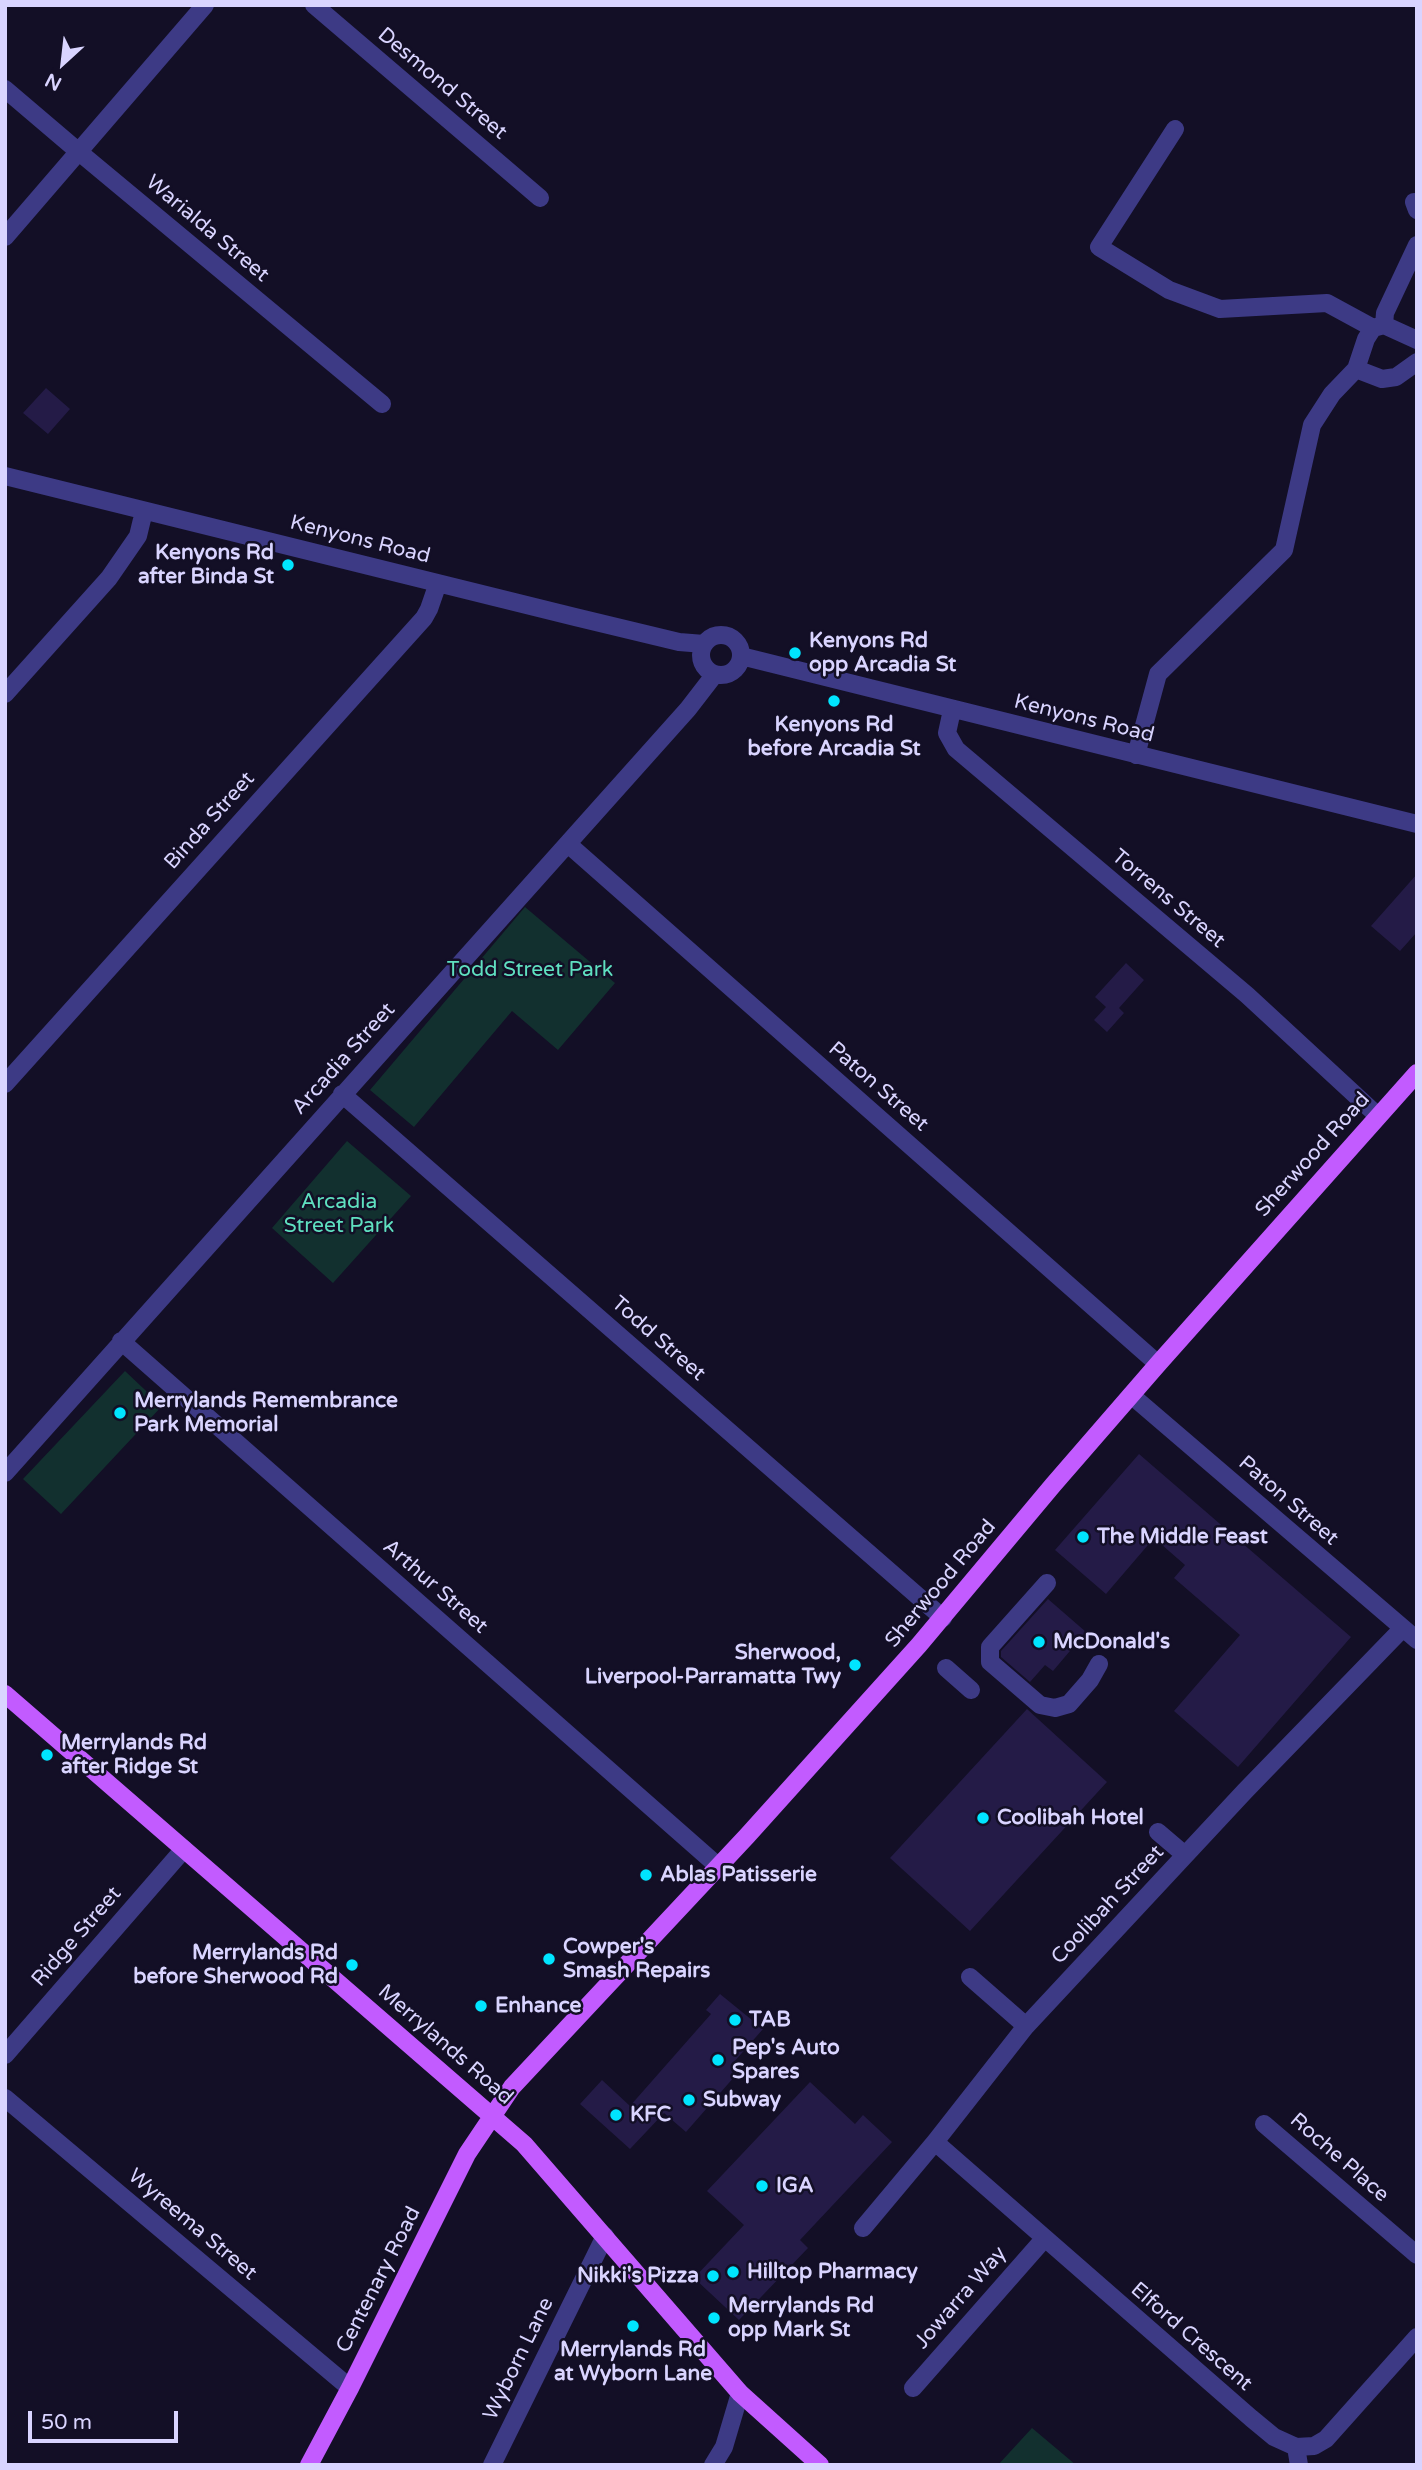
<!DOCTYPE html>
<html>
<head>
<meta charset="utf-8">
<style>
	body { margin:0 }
	#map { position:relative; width:1422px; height:2470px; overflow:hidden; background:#130f26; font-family:"Varela Round",sans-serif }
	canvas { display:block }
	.frame { position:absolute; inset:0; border:7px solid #d9d4ff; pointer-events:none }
	.north { position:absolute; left:28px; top:28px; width:70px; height:70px; -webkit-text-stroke:5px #130f26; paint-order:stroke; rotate:207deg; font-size:19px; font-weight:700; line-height:28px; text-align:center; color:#d9d4ff }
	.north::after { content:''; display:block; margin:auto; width:24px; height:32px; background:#d9d4ff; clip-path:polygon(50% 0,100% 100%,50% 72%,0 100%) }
	.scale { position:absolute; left:28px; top:2411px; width:150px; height:32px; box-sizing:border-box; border:4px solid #d9d4ff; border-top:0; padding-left:9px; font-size:21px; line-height:24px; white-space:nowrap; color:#d9d4ff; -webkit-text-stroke:5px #130f26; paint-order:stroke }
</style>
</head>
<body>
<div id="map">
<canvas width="1422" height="2470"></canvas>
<div class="frame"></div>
<div class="north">N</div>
<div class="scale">50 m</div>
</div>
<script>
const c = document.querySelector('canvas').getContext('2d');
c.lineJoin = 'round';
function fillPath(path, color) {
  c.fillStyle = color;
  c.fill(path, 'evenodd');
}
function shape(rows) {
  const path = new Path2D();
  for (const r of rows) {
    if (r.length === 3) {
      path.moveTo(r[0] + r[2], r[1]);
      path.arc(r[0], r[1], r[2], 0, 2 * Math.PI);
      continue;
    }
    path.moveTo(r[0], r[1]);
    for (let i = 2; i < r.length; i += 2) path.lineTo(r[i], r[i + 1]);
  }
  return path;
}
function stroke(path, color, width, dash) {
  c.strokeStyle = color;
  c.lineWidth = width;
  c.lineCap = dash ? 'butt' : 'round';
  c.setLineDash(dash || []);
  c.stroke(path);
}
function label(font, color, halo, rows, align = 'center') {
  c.font = font + ' "Varela Round",sans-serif';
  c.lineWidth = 5;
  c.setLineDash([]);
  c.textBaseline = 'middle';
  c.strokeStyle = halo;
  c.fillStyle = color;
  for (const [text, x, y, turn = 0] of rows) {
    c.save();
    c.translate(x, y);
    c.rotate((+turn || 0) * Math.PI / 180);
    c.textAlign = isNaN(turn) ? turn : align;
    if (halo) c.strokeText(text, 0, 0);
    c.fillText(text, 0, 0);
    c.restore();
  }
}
const green = shape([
	[525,907,615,983,558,1050,512,1011,414,1127,370,1090],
	[347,1141,411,1196,333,1283,272,1228],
	[125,1371,162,1406,61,1514,23,1479],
	[1032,2428,1076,2465,998,2465]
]);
const building = shape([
	[46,388,70,409,48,434,23,413],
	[1417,874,1417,932,1400,951,1371,926],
	[1126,963,1144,980,1119,1008,1124,1013,1107,1032,1094,1020,1106,1007,1095,997],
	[1139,1454,1351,1637,1238,1767,1174,1711,1240,1635,1174,1578,1185,1565,1154,1538,1106,1594,1055,1550],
	[1048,1599,1086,1632,1053,1671,1045,1665,1030,1682,1001,1657,1001,1651],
	[1027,1709,1107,1782,970,1931,890,1858],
	[720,1994,763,2029,734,2062,742,2068,686,2132,664,2113,630,2149,580,2104,602,2080,630,2106,711,2014,706,2010],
	[810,2082,855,2124,863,2115,892,2142,800,2240,808,2248,739,2320,694,2278,744,2225,707,2191]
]);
const minor = shape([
	[314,5,540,198],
	[5,89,79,152,382,404],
	[1175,129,1099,247,1169,290,1220,309,1327,303,1373,328],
	[1414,202,1417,210],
	[5,237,205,5],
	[1384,325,1385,313,1417,245],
	[1356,369,1366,339,1373,328,1384,325,1417,340],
	[5,476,575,617,679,642,704,644],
	[721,655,20],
	[741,656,1417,824],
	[5,694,109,578,138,536,144,511],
	[952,710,947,733,956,749,1247,995,1378,1116],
	[1136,755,1158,674,1284,550,1312,425,1332,394,1356,369,1382,379,1396,377,1417,362],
	[568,844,1158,1364],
	[5,1084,424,618,429,609,438,583],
	[342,1094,943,1618],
	[121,1341,719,1867],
	[1131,1395,1417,1640],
	[5,1473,688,709,715,674],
	[1047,1583,990,1647,990,1662,1040,1705,1055,1708,1069,1704,1090,1680,1099,1664],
	[946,1668,971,1690],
	[1158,1832,1185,1855],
	[970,1977,1026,2026],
	[5,2055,184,1849],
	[5,2098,350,2388],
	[1264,2124,1417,2255],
	[935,2142,1251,2418,1274,2437,1296,2447,1314,2446,1326,2439,1417,2337],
	[863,2228,935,2142,1026,2026,1245,1791,1403,1628],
	[913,2388,1044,2239],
	[1296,2447,1299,2465],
	[492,2465,605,2236],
	[713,2465,724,2447,740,2393]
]);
const major = shape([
	[5,1694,524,2144,740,2393,820,2465],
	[309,2465,350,2388,467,2154,512,2087,747,1836,919,1645,1053,1485,1158,1364,1417,1073]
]);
const markers = [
	[288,565,7,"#00e5ff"],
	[795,653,7,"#00e5ff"],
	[834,701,7,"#00e5ff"],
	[120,1413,7,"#00e5ff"],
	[1083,1537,7,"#00e5ff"],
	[1039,1642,7,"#00e5ff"],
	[855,1665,7,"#00e5ff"],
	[47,1755,7,"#00e5ff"],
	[983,1818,7,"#00e5ff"],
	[646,1875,7,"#00e5ff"],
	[549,1959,7,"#00e5ff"],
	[352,1965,7,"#00e5ff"],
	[481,2006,7,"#00e5ff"],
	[735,2020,7,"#00e5ff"],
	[718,2060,7,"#00e5ff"],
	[689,2100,7,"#00e5ff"],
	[616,2115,7,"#00e5ff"],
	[762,2186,7,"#00e5ff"],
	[733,2272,7,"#00e5ff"],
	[713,2276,7,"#00e5ff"],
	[714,2318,7,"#00e5ff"],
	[633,2326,7,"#00e5ff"]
];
const streetNames = [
	["Desmond Street",442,84,40],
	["Warialda Street",207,229,40],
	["Kenyons Road",360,540,14],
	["Kenyons Road",1084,719,14],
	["Binda Street",210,821,-48],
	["Torrens Street",1168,899,40],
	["Arcadia Street",344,1059,-48],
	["Paton Street",878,1087,41],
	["Sherwood Road",1313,1155,-48],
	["Todd Street",658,1339,41],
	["Paton Street",1288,1501,41],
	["Sherwood Road",941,1584,-50],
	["Arthur Street",435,1587,41],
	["Coolibah Street",1108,1905,-47],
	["Ridge Street",77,1937,-49],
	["Merrylands Road",445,2045,41],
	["Roche Place",1339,2158,41],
	["Wyreema Street",192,2225,40],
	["Centenary Road",379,2280,-63],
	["Jowarra Way",961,2298,-49],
	["Elford Crescent",1191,2337,41],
	["Wyborn Lane",519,2359,-64]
];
const poiNames = [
	["Kenyons Rd",274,553,"right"],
	["after Binda St",274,577,"right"],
	["Kenyons Rd",809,641],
	["opp Arcadia St",809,665],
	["Kenyons Rd",834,725,"center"],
	["before Arcadia St",834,749,"center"],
	["Merrylands Remembrance",134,1401],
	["Park Memorial",134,1425],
	["The Middle Feast",1097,1537],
	["McDonald's",1053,1642],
	["Sherwood,",841,1653,"right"],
	["Liverpool-Parramatta Twy",841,1677,"right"],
	["Merrylands Rd",61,1743],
	["after Ridge St",61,1767],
	["Coolibah Hotel",997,1818],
	["Ablas Patisserie",660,1875],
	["Cowper's",563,1947],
	["Smash Repairs",563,1971],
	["Merrylands Rd",338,1953,"right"],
	["before Sherwood Rd",338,1977,"right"],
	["Enhance",495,2006],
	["TAB",749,2020],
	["Pep's Auto",732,2048],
	["Spares",732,2072],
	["Subway",703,2100],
	["KFC",630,2115],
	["IGA",776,2186],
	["Hilltop Pharmacy",747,2272],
	["Nikki's Pizza",699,2276,"right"],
	["Merrylands Rd",728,2306],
	["opp Mark St",728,2330],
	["Merrylands Rd",633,2350,"center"],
	["at Wyborn Lane",633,2374,"center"]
];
const parkNames = [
	["Todd Street Park",530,970],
	["Arcadia",339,1202],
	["Street Park",339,1226]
];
fillPath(green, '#12302f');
fillPath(building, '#241b47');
stroke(minor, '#3d3a85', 18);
stroke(major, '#c25bff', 18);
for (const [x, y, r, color] of markers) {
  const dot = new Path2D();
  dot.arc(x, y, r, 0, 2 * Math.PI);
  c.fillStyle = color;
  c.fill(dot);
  stroke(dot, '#130f26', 2.5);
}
label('21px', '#d9d4ff', '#130f26', streetNames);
label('bold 21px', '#d9d4ff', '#130f26', poiNames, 'left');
label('21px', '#5fe0c0', '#130f26', parkNames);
</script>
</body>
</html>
